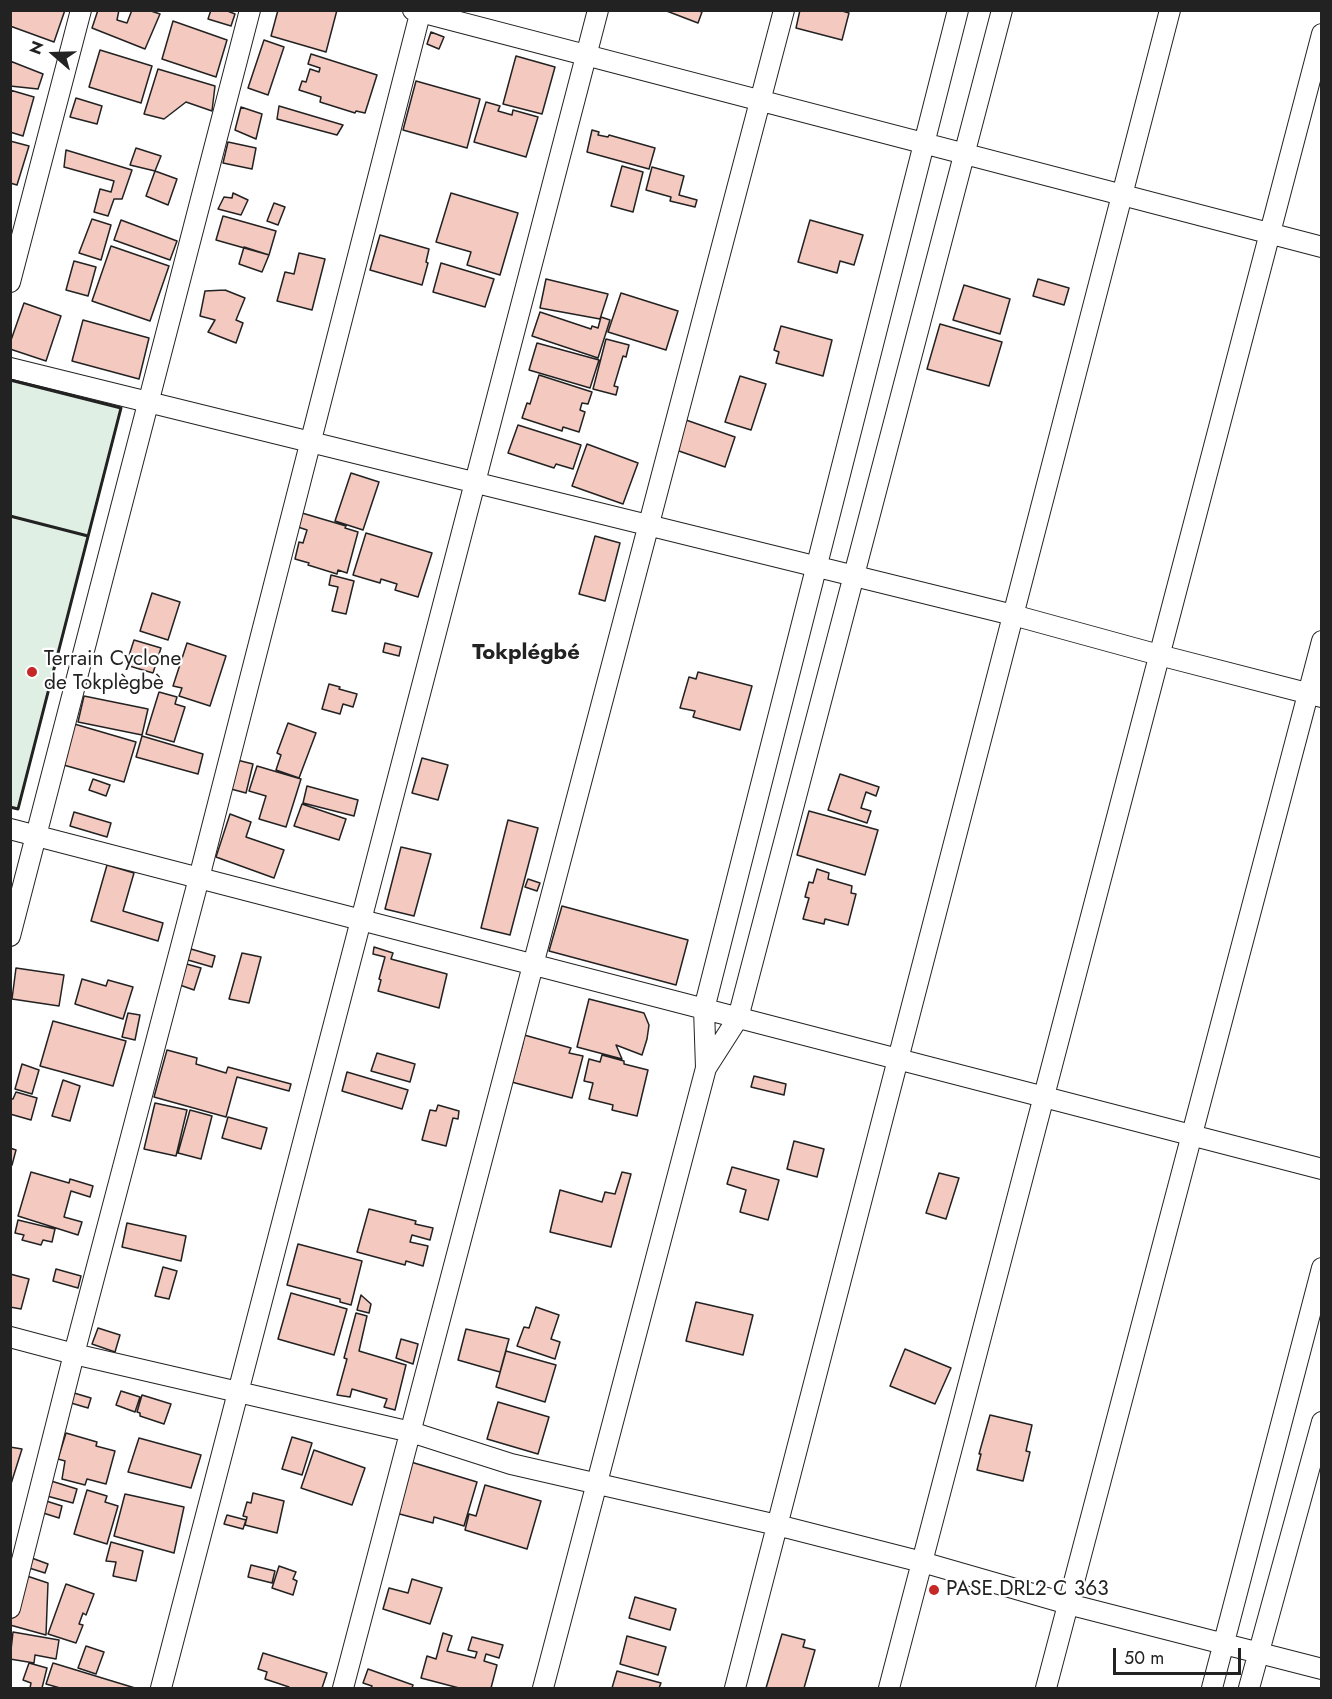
<!DOCTYPE html>
<html>
<head>
<meta charset="utf-8">
<style>
	body { margin:0 }
	#map { position:relative; width:1332px; height:1699px; overflow:hidden; background:#fff; font-family:Jost,sans-serif }
	canvas { display:block }
	.frame { position:absolute; inset:0; border:12px solid #222; pointer-events:none }
	.north { position:absolute; left:24px; top:24px; width:60px; height:60px; -webkit-text-stroke:4px #fff; paint-order:stroke; rotate:290deg; font-size:16px; font-weight:700; line-height:24px; text-align:center; color:#222 }
	.north::after { content:''; display:block; margin:auto; width:21px; height:27px; background:#222; clip-path:polygon(50% 0,100% 100%,50% 72%,0 100%) }
	.scale { position:absolute; left:1113px; top:1648px; width:128px; height:27px; box-sizing:border-box; border:3px solid #222; border-top:0; padding-left:8px; font-size:18px; line-height:21px; white-space:nowrap; color:#222; -webkit-text-stroke:4px #fff; paint-order:stroke }
</style>
</head>
<body>
<div id="map">
<canvas width="1332" height="1699"></canvas>
<div class="frame"></div>
<div class="north">N</div>
<div class="scale">50 m</div>
</div>
<script>
const c = document.querySelector('canvas').getContext('2d');
c.lineJoin = 'round';
function fillPath(path, color) {
  c.fillStyle = color;
  c.fill(path, 'evenodd');
}
function shape(rows) {
  const path = new Path2D();
  for (const r of rows) {
    path.moveTo(r[0], r[1]);
    for (let i = 2; i < r.length; i += 2) path.lineTo(r[i], r[i + 1]);
  }
  return path;
}
function stroke(path, color, width, dash) {
  c.strokeStyle = color;
  c.lineWidth = width;
  c.lineCap = dash ? 'butt' : 'round';
  c.setLineDash(dash || []);
  c.stroke(path);
}
function label(font, color, halo, rows, align = 'center') {
  c.font = font + ' Jost,sans-serif';
  c.lineWidth = 4.5;
  c.setLineDash([]);
  c.textBaseline = 'middle';
  c.strokeStyle = halo;
  c.fillStyle = color;
  for (const [text, x, y, turn = 0] of rows) {
    c.save();
    c.translate(x, y);
    c.rotate((+turn || 0) * Math.PI / 180);
    c.textAlign = isNaN(turn) ? turn : align;
    if (halo) c.strokeText(text, 0, 0);
    c.fillText(text, 0, 0);
    c.restore();
  }
}
const green = shape([
	[10,380,121,408,18,809,10,807,10,380]
]);
const building = shape([
	[10,10,65,10,54,42,10,26,10,10],
	[98,10,119,10,117,20,127,23,132,10,148,10,160,14,145,49,92,28,98,10],
	[211,10,225,10,235,14,231,26,208,19,211,10],
	[278,10,337,10,326,52,271,36,278,10],
	[664,10,696,10,702,12,698,23,664,10],
	[800,10,839,10,849,13,842,40,796,28,800,10],
	[173,21,227,40,216,77,162,59,173,21],
	[431,32,444,37,439,49,427,44,431,32],
	[264,40,284,47,268,95,248,88,264,40],
	[100,50,152,66,141,103,89,87,100,50],
	[311,54,377,75,365,113,356,111,355,113,320,102,321,97,299,90,302,81,306,82,310,69,319,72,320,68,308,64,311,54],
	[516,56,555,67,542,114,503,104,516,56],
	[10,61,43,74,38,89,10,86,10,61],
	[158,69,215,86,212,111,186,102,164,119,144,114,158,69],
	[416,81,480,99,467,148,403,130,416,81],
	[10,90,34,97,23,136,10,132,10,90],
	[76,98,102,106,97,124,70,117,76,98],
	[486,102,500,106,498,111,512,115,513,110,538,117,526,157,474,142,486,102],
	[279,106,343,125,337,135,277,119,279,106],
	[241,107,262,114,256,139,235,130,241,107],
	[592,130,599,132,598,135,608,137,609,135,655,148,649,169,587,152,592,130],
	[10,141,29,146,17,185,10,183,10,141],
	[228,142,256,148,252,169,223,163,228,142],
	[136,148,161,156,155,171,130,165,136,148],
	[66,150,132,170,122,199,114,199,108,216,94,212,100,189,111,192,114,181,64,167,66,150],
	[622,166,643,172,633,212,611,206,622,166],
	[652,167,684,176,679,195,697,200,695,207,670,201,671,197,646,190,652,167],
	[155,171,177,179,168,205,146,196,155,171],
	[233,193,248,200,241,215,218,209,224,197,232,198,233,193],
	[451,193,518,213,500,275,467,265,471,252,436,242,451,193],
	[274,203,285,207,278,225,267,221,274,203],
	[223,216,276,231,269,255,216,240,223,216],
	[92,219,111,225,101,260,79,253,92,219],
	[121,220,177,241,170,260,114,240,121,220],
	[810,220,863,235,854,265,840,261,837,273,798,262,810,220],
	[380,235,429,249,426,262,428,263,422,285,370,270,380,235],
	[111,246,169,266,150,321,92,301,111,246],
	[244,247,269,255,262,272,239,264,244,247],
	[299,253,325,259,312,310,277,301,285,272,294,274,299,253],
	[74,261,96,267,88,296,66,290,74,261],
	[441,263,494,279,485,307,433,292,441,263],
	[546,279,608,294,600,319,540,308,546,279],
	[1038,279,1069,288,1064,305,1033,296,1038,279],
	[964,285,1010,299,1000,334,953,320,964,285],
	[225,290,245,298,236,320,243,323,236,343,208,332,215,320,200,316,205,291,225,290],
	[621,293,678,311,666,350,608,332,621,293],
	[24,303,61,316,46,361,10,349,10,343,24,303],
	[540,312,591,329,592,326,598,328,601,317,610,320,598,358,532,336,540,312],
	[83,320,149,338,139,379,72,361,83,320],
	[940,324,1002,342,989,386,927,369,940,324],
	[781,326,832,340,823,376,776,363,779,352,774,350,781,326],
	[606,339,629,345,626,357,623,356,614,386,618,387,616,395,593,389,606,339],
	[537,343,599,360,590,388,529,370,537,343],
	[539,375,592,392,588,404,582,403,580,410,585,412,579,432,563,427,562,431,522,418,527,403,530,404,539,375],
	[740,376,766,384,751,430,725,422,740,376],
	[686,420,735,437,725,467,676,450,686,420],
	[518,425,581,445,573,469,556,464,554,468,508,453,518,425],
	[587,444,638,463,623,504,572,486,587,444],
	[351,473,379,482,363,530,335,521,351,473],
	[302,513,346,526,345,528,358,532,347,573,338,570,337,574,308,565,309,563,295,559,299,542,303,543,307,530,298,527,302,513],
	[366,533,432,553,418,597,395,590,397,584,381,579,380,583,353,575,366,533],
	[595,536,620,543,605,601,579,594,595,536],
	[331,575,354,581,346,614,332,611,338,587,329,585,331,575],
	[152,593,180,602,168,640,140,631,152,593],
	[134,640,161,648,153,673,126,665,134,640],
	[187,643,226,656,210,706,179,696,182,688,173,686,187,643],
	[385,643,401,647,399,656,383,652,385,643],
	[698,672,752,686,740,730,693,717,695,711,680,708,689,677,696,679,698,672],
	[329,684,340,687,339,689,357,694,353,707,343,704,340,714,322,709,329,684],
	[159,692,177,697,175,704,185,707,174,742,146,734,159,692],
	[84,696,148,709,142,735,78,722,84,696],
	[71,723,136,742,124,782,60,764,71,723],
	[288,723,316,733,299,778,276,770,281,755,277,753,288,723],
	[142,736,203,754,198,774,136,757,142,736],
	[422,758,448,765,438,800,412,793,422,758],
	[237,760,253,764,246,793,231,789,237,760],
	[257,766,301,779,286,827,259,819,266,796,249,791,257,766],
	[840,774,879,787,876,796,866,792,861,808,871,811,867,823,828,810,840,774],
	[93,779,110,785,106,796,89,790,93,779],
	[307,786,358,800,354,816,303,803,307,786],
	[302,804,346,819,339,840,294,826,302,804],
	[809,811,878,830,865,875,797,855,809,811],
	[74,812,111,823,107,837,70,826,74,812],
	[230,814,251,822,246,837,284,850,274,878,216,857,230,814],
	[508,820,538,828,510,935,481,928,508,820],
	[401,847,431,854,414,916,385,909,401,847],
	[107,865,134,873,123,911,163,923,158,941,91,921,107,865],
	[817,869,829,873,828,879,852,886,851,893,856,894,848,925,825,919,824,924,803,919,809,898,805,897,809,882,813,883,817,869],
	[528,879,540,883,537,891,525,887,528,879],
	[562,906,688,940,676,985,549,951,562,906],
	[374,947,393,953,391,959,447,974,439,1008,378,991,381,980,379,979,385,957,373,954,374,947],
	[191,949,215,956,212,967,188,960,191,949],
	[242,953,261,957,249,1003,229,999,242,953],
	[183,963,201,968,194,990,177,984,183,963],
	[16,968,64,975,59,1006,12,999,16,968],
	[82,979,106,986,108,980,133,987,123,1019,75,1004,82,979],
	[589,999,644,1013,649,1025,647,1039,642,1055,616,1045,622,1059,577,1047,589,999],
	[128,1013,140,1015,135,1040,122,1037,128,1013],
	[53,1021,126,1041,113,1086,40,1066,53,1021],
	[517,1033,571,1048,569,1053,583,1056,572,1098,504,1080,514,1076,523,1043,515,1040,517,1033],
	[167,1050,197,1058,196,1064,226,1073,228,1067,291,1084,289,1091,237,1077,226,1117,154,1097,167,1050],
	[377,1053,415,1064,410,1082,371,1071,377,1053],
	[602,1055,624,1061,624,1064,648,1070,637,1116,612,1110,613,1105,589,1099,593,1083,584,1081,589,1059,600,1062,602,1055],
	[22,1064,39,1070,32,1094,15,1089,22,1064],
	[347,1072,408,1090,402,1109,342,1091,347,1072],
	[754,1076,786,1084,784,1095,751,1087,754,1076],
	[63,1080,80,1086,70,1121,52,1116,63,1080],
	[16,1092,37,1098,31,1120,10,1114,10,1099,13,1099,16,1092],
	[155,1103,187,1110,176,1156,144,1149,155,1103],
	[438,1105,459,1111,458,1119,453,1118,446,1146,422,1140,430,1110,436,1111,438,1105],
	[190,1110,212,1116,201,1159,178,1153,190,1110],
	[228,1117,267,1128,261,1149,222,1138,228,1117],
	[794,1141,824,1149,817,1177,787,1169,794,1141],
	[10,1148,16,1150,12,1165,10,1165,10,1148],
	[732,1167,779,1180,768,1220,740,1212,746,1190,727,1184,732,1167],
	[31,1172,69,1183,70,1179,93,1186,90,1197,71,1191,64,1217,82,1222,78,1235,18,1216,31,1172],
	[622,1172,631,1174,611,1247,550,1232,560,1190,602,1202,605,1192,615,1194,622,1172],
	[939,1173,959,1178,946,1219,926,1213,939,1173],
	[369,1209,416,1221,415,1224,433,1228,430,1240,412,1235,410,1242,428,1246,423,1266,406,1261,405,1265,357,1252,369,1209],
	[18,1220,55,1229,52,1242,43,1240,41,1245,22,1240,24,1235,15,1233,18,1220],
	[127,1223,186,1236,181,1261,122,1247,127,1223],
	[298,1244,362,1261,351,1305,340,1302,340,1299,287,1285,298,1244],
	[163,1267,177,1271,169,1299,155,1296,163,1267],
	[56,1269,81,1276,78,1288,53,1281,56,1269],
	[10,1274,29,1279,21,1309,10,1307,10,1274],
	[291,1293,347,1309,334,1355,278,1339,291,1293],
	[361,1295,371,1304,369,1313,357,1310,361,1295],
	[696,1302,753,1315,743,1355,686,1341,696,1302],
	[536,1307,559,1315,551,1339,560,1342,555,1359,517,1346,524,1327,529,1328,536,1307],
	[356,1313,367,1316,359,1351,406,1365,395,1410,384,1407,387,1399,352,1389,350,1397,337,1395,347,1359,344,1358,356,1313],
	[98,1328,120,1335,115,1352,92,1344,98,1328],
	[466,1329,509,1339,500,1372,458,1360,466,1329],
	[401,1339,418,1344,413,1364,396,1358,401,1339],
	[905,1349,951,1368,935,1404,890,1386,905,1349],
	[506,1351,556,1365,545,1402,496,1387,506,1351],
	[121,1391,140,1397,135,1412,116,1405,121,1391],
	[74,1393,91,1398,88,1408,71,1403,74,1393],
	[142,1395,171,1404,164,1424,140,1416,140,1413,137,1412,142,1395],
	[498,1402,549,1417,538,1454,487,1439,498,1402],
	[990,1415,1032,1425,1026,1451,1030,1452,1023,1481,977,1470,981,1454,979,1454,990,1415],
	[66,1433,97,1442,96,1446,115,1451,106,1484,87,1479,85,1485,62,1479,65,1461,58,1459,66,1433],
	[292,1437,312,1443,302,1475,282,1469,292,1437],
	[139,1438,201,1455,191,1488,128,1472,139,1438],
	[10,1447,22,1449,10,1487,10,1447],
	[314,1450,365,1468,352,1505,301,1488,314,1450],
	[411,1462,477,1482,464,1526,434,1517,433,1523,396,1513,411,1462],
	[48,1480,77,1489,73,1503,43,1495,48,1480],
	[485,1485,541,1501,527,1549,465,1530,469,1514,476,1516,485,1485],
	[87,1490,107,1496,105,1502,118,1506,107,1544,74,1534,87,1490],
	[253,1493,284,1501,277,1533,245,1525,247,1517,243,1516,247,1502,251,1503,253,1493],
	[125,1494,184,1507,174,1553,114,1536,125,1494],
	[43,1500,62,1506,59,1518,40,1512,43,1500],
	[227,1515,246,1520,243,1529,224,1524,227,1515],
	[111,1542,143,1551,136,1581,113,1576,116,1562,106,1561,111,1542],
	[29,1557,48,1564,45,1573,26,1567,29,1557],
	[251,1565,275,1571,272,1583,248,1577,251,1565],
	[279,1566,296,1572,293,1579,297,1581,293,1595,272,1588,279,1566],
	[21,1574,48,1583,46,1635,10,1625,10,1616,21,1574],
	[412,1579,442,1588,430,1624,383,1609,389,1588,408,1593,412,1579],
	[66,1584,94,1594,86,1615,83,1613,79,1624,83,1625,76,1643,48,1634,66,1584],
	[635,1597,676,1609,670,1630,629,1618,635,1597],
	[13,1632,59,1640,56,1659,35,1655,34,1663,10,1659,13,1632],
	[443,1633,452,1636,447,1651,475,1658,477,1652,468,1650,472,1637,503,1645,499,1658,486,1654,484,1661,497,1665,491,1688,459,1688,421,1678,427,1656,436,1659,443,1633],
	[782,1634,805,1640,803,1647,815,1650,804,1688,766,1688,782,1634],
	[627,1636,666,1647,658,1675,620,1664,627,1636],
	[86,1646,104,1652,96,1674,78,1668,86,1646],
	[263,1653,327,1673,322,1688,288,1688,289,1687,265,1679,267,1672,258,1669,263,1653],
	[29,1663,47,1668,42,1688,30,1688,31,1683,23,1680,29,1663],
	[53,1663,135,1688,60,1688,46,1684,53,1663],
	[368,1669,413,1685,412,1688,371,1688,372,1686,363,1683,368,1669],
	[617,1671,661,1683,659,1688,612,1688,617,1671]
]);
const minor = shape([
	[413,10,1322,247],
	[10,282,81,10],
	[10,368,1013,615,1159,655,1322,697],
	[10,829,1322,1169],
	[10,936,250,10],
	[706,1068,738,1018,1002,10],
	[10,1337,74,1354,411,1432,511,1464,777,1525,922,1562,1068,1604,1322,1669],
	[10,1608,74,1354,199,878,421,10],
	[161,1688,598,10],
	[343,1688,784,10],
	[543,1688,706,1068,704,1009,958,10],
	[735,1688,1170,10],
	[889,1688,1322,34],
	[1046,1688,1322,641],
	[1212,1688,1322,1268],
	[1249,1688,1322,1422]
]);
const wall = shape([
	[10,380,121,408,18,809,10,807],
	[10,516,88,536]
]);
const markers = [
	[32,672,6,"#c62828"],
	[934,1590,6,"#c62828"]
];
const poiNames = [
	["Terrain Cyclone",44,660],
	["de Tokplègbè",44,684],
	["PASE DRL2 C 363",946,1590]
];
const neighbourhoodNames = [
	["Tokplégbé",526,654]
];
fillPath(green, '#e0efe3');
stroke(green, '#6f6f6f', 1.5);
fillPath(building, '#f3c9c0');
stroke(building, '#222', 1.5);
stroke(minor, '#222', 22);
stroke(minor, '#fff', 20);
stroke(wall, '#222', 3);
for (const [x, y, r, color] of markers) {
  const dot = new Path2D();
  dot.arc(x, y, r, 0, 2 * Math.PI);
  c.fillStyle = color;
  c.fill(dot);
  stroke(dot, '#fff', 2);
}
label('21px', '#222', '#fff', poiNames, 'left');
label('bold 22px', '#222', '#fff', neighbourhoodNames);
</script>
</body>
</html>
